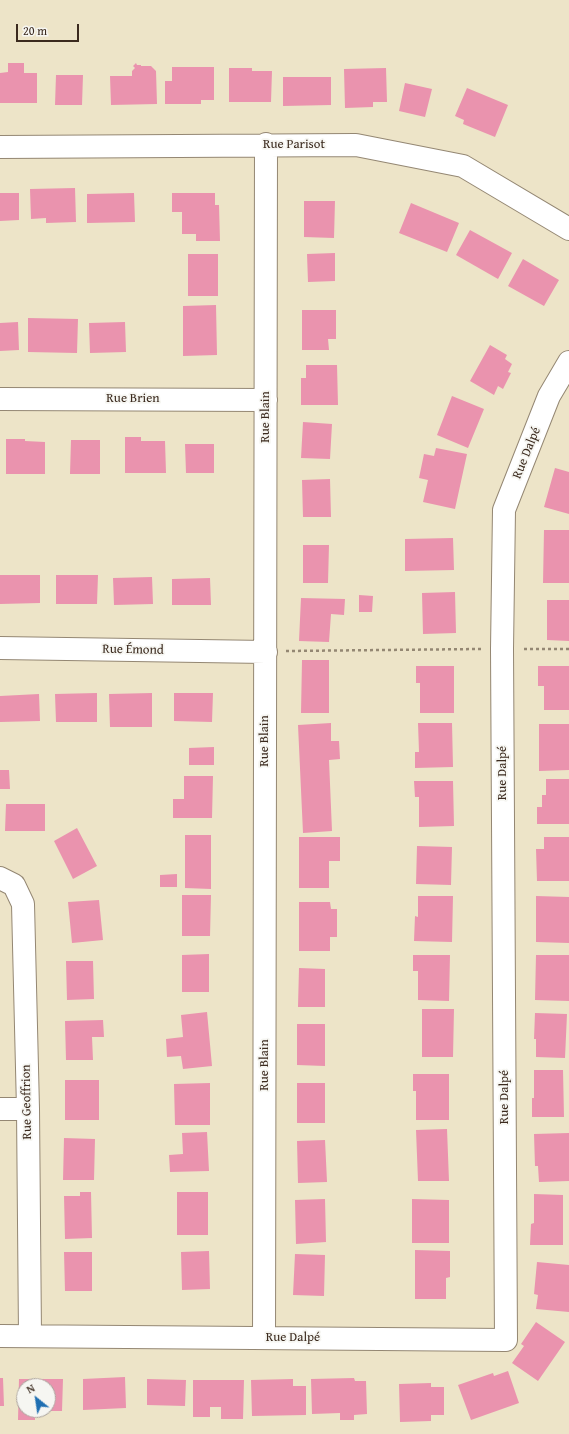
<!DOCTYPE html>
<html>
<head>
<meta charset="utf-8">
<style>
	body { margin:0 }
	#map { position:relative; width:569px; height:1434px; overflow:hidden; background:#ede4c8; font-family:"Gentium Book Plus",serif }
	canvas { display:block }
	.north { position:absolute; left:16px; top:1378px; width:40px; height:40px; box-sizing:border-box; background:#f6f6f2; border:1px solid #aba49d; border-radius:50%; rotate:330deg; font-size:11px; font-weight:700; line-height:16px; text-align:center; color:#3b2a1e }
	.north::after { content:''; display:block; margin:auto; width:14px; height:18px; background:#1f6fb2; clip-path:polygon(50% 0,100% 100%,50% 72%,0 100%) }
	.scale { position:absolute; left:16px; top:24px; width:63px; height:18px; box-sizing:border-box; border:2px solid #3b2a1e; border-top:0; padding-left:5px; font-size:12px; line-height:14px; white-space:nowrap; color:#3b2a1e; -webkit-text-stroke:3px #f6f6f2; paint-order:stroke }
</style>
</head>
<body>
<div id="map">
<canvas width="569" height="1434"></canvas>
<div class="north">N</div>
<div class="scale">20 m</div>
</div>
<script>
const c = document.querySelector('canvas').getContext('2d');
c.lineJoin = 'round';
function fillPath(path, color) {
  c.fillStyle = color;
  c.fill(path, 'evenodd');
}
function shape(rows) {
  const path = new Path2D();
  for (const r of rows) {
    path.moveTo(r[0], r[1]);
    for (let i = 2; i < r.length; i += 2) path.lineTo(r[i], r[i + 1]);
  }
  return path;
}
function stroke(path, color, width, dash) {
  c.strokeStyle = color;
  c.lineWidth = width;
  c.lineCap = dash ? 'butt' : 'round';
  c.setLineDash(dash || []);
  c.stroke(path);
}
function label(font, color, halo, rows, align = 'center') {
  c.font = font + ' "Gentium Book Plus",serif';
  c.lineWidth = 3.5;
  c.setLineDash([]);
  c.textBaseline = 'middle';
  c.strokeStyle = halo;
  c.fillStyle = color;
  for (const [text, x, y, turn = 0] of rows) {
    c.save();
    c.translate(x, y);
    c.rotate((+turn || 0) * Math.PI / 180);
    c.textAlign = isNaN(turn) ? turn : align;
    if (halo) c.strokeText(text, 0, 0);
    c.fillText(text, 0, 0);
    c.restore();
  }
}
const building = shape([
	[8,63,24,63,24,73,37,73,37,103,0,103,0,73,8,72],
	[136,63,137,65,141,65,141,66,151,66,156,71,157,104,111,105,110,76,132,76,132,71,135,68,133,66],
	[172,67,214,67,214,100,201,100,201,104,165,104,165,81,172,81],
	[229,68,252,68,252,71,272,71,271,102,229,102],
	[386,68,387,102,373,102,373,107,345,108,344,69],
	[56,75,83,75,82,105,55,105],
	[283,77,331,77,331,105,283,106],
	[405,83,432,89,425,117,399,111],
	[467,88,508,105,495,137,463,124,464,120,455,116],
	[75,188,76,222,46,223,46,218,31,219,30,189],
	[0,193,19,193,19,220,0,221],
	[134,193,135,222,87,223,87,194],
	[172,193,215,193,215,205,219,205,220,241,196,241,196,234,182,234,182,212,172,212],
	[304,201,335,201,334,238,304,237],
	[411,203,459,223,447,252,399,233],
	[470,230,512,253,498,279,456,255],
	[335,253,335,281,308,282,307,254],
	[188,254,218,254,218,296,188,296],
	[523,259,559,280,544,306,508,286],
	[216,305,217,355,183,356,183,306],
	[302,310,336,310,336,339,328,339,329,350,302,350],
	[28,318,78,319,77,353,28,352],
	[18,322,19,350,0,351,0,323],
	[125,322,126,352,90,353,89,323],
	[490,345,507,355,505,359,512,364,508,372,511,373,503,389,498,386,494,395,470,381],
	[306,365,337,365,338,405,301,405,301,378,306,378],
	[452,396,484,409,468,448,437,435],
	[303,422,332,424,330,459,301,458],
	[125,437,141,437,141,441,165,441,166,473,125,473],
	[6,439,25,439,25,441,45,442,45,474,6,474],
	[71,440,100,440,100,474,70,474],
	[185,444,214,444,214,473,186,473],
	[436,448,467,454,455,509,423,502,428,480,419,478,424,454,434,456],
	[555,468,569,472,569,514,544,507],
	[330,479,331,517,303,517,302,480],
	[544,530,569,530,569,583,543,583],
	[453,538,454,570,405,571,405,539],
	[303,545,329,545,328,583,303,583],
	[0,575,40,575,40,603,0,604],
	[56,575,98,575,97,604,56,604],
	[152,577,153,604,114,605,113,578],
	[210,578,211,605,172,605,172,579],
	[455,592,456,633,423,634,422,593],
	[359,595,373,596,372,612,359,612],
	[301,598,345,599,344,615,331,614,329,642,299,641],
	[547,600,569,600,569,641,547,640],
	[302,660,329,660,329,713,301,713],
	[416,666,454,666,454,713,420,713,420,683,416,683],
	[538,666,569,666,569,710,544,710,544,686,538,686],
	[97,693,97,722,56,722,55,694],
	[152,693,152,727,110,727,109,694],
	[174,693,213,693,212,722,174,721],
	[39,694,40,721,0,722,0,696],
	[331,723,331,741,339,741,340,759,329,760,332,831,303,833,298,725],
	[418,723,452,723,453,767,415,768,415,752,419,752],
	[539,724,569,724,569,770,539,771],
	[214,747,214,765,189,765,189,748],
	[0,770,9,770,10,789,0,789],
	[184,776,213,776,212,818,173,818,173,799,184,799],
	[546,779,569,779,569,824,537,824,537,807,542,807,542,795,546,795],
	[414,781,453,781,454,826,419,827,419,797,415,797],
	[6,804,45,804,45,831,5,831],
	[77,828,97,866,73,879,54,841],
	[185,835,211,835,211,889,185,888],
	[299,837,340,837,340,861,329,861,329,888,299,888],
	[544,837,569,837,569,881,537,881,536,849,544,849],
	[417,846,452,847,451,885,416,884],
	[177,874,177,887,160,887,160,875],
	[182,895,211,895,210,936,182,936],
	[418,896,453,896,452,942,414,941,415,916,418,917],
	[536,896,569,897,569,943,536,942],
	[99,900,103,940,72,943,68,902],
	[299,902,330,902,331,909,337,909,337,937,330,937,330,951,299,951],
	[209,954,209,992,182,992,182,955],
	[413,955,450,955,449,1001,418,1000,418,971,413,971],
	[536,955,569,955,569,1001,535,1000],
	[66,961,93,961,94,999,67,1000],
	[299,968,325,969,325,1007,298,1007],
	[422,1009,454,1009,453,1057,422,1057],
	[207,1012,212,1066,183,1069,181,1056,167,1057,166,1039,183,1037,181,1015],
	[535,1013,567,1014,565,1058,536,1057,536,1039,534,1039],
	[103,1020,104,1037,92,1037,93,1060,66,1060,65,1021],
	[297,1024,325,1024,325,1066,297,1065],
	[534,1070,563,1070,564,1117,532,1117,532,1098,534,1098],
	[413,1074,449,1074,449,1120,416,1120,416,1091,413,1091],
	[65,1080,99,1080,99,1120,65,1120],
	[210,1083,210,1125,175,1125,174,1084],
	[297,1083,325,1083,325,1123,297,1123],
	[447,1129,449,1181,418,1181,416,1130],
	[207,1132,209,1171,170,1172,169,1155,183,1154,182,1133],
	[569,1133,569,1181,539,1182,538,1166,535,1166,534,1134],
	[64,1138,95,1139,94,1180,63,1180],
	[325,1140,327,1182,298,1183,297,1141],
	[80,1192,91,1192,92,1238,65,1239,64,1196,80,1196],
	[177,1192,208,1192,208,1235,177,1235],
	[534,1194,563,1195,563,1245,530,1245,531,1224,534,1223],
	[325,1199,326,1242,296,1244,295,1200],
	[412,1199,449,1200,449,1243,412,1243],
	[415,1250,450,1251,450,1277,446,1278,446,1299,415,1299],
	[209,1251,210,1289,182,1290,181,1252],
	[64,1252,92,1252,92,1291,65,1291],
	[295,1254,325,1255,324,1296,293,1295],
	[537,1262,569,1265,569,1312,536,1309,538,1295,534,1294],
	[536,1322,565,1342,538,1381,512,1363,524,1346,521,1344],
	[508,1371,519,1403,471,1420,458,1385,493,1373,494,1376],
	[125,1377,126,1408,83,1410,83,1379],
	[0,1378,3,1378,4,1406,0,1406],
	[354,1378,355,1381,366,1381,367,1414,354,1415,354,1420,340,1420,340,1413,312,1414,311,1379],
	[19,1379,63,1379,62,1411,48,1411,48,1386,24,1386,24,1410,35,1410,35,1420,18,1420],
	[147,1379,186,1380,185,1406,147,1405],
	[293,1379,293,1386,306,1386,306,1415,252,1416,251,1380],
	[193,1380,244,1380,243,1419,221,1419,221,1407,210,1407,210,1417,193,1417],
	[431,1383,431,1387,444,1387,444,1415,431,1415,431,1421,400,1422,399,1384]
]);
const path = shape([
	[524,649,569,649],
	[286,651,481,649]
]);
const minor = shape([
	[0,147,356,145,463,166,569,229],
	[0,399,266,400],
	[0,648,266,652],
	[0,878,14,885,23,904,28,1109,30,1336],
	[0,1109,28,1109],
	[0,1336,506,1340,502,649,504,510,549,396,569,362],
	[264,1338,266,144]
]);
const streetNames = [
	["Rue Parisot",294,145],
	["Rue Brien",133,399],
	["Rue Blain",266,417,-90],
	["Rue Dalpé",527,453,-68],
	["Rue Émond",133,650,1],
	["Rue Blain",265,741,-90],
	["Rue Dalpé",503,773,-90],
	["Rue Blain",265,1065,-90],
	["Rue Dalpé",505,1097,-90],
	["Rue Geoffrion",27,1102,-91],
	["Rue Dalpé",293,1338]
];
fillPath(building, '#ea93ae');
stroke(minor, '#948773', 24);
stroke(path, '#948773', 2.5, [3, 3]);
stroke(minor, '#fff', 22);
label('13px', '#3b2a1e', '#f6f6f2', streetNames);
</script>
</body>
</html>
